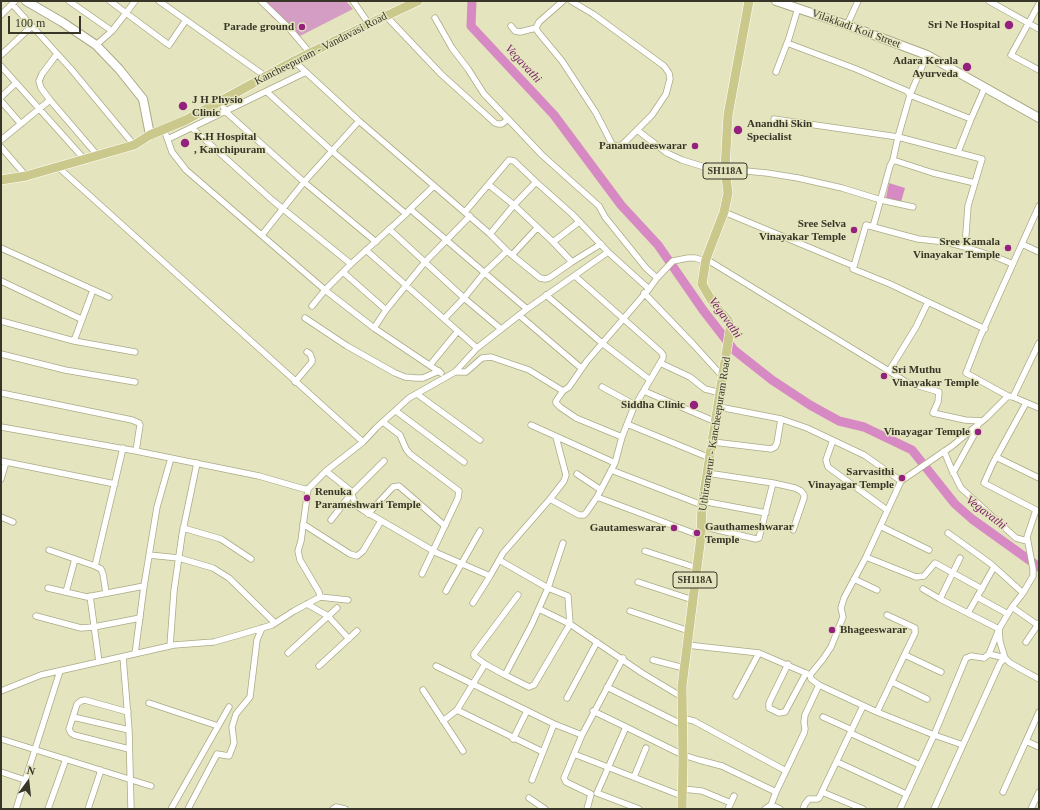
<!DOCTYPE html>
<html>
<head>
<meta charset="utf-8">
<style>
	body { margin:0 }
	#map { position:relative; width:1040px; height:810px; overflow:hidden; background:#e4e4be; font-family:Georgia,serif }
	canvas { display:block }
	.frame { position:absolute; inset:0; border:2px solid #373628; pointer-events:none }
	.north { position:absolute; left:8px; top:762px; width:40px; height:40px; -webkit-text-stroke:3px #e4e4be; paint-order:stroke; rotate:15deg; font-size:11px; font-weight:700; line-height:16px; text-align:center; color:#373628 }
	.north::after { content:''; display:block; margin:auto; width:14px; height:18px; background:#373628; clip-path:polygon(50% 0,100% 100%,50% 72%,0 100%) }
	.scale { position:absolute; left:8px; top:16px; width:73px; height:18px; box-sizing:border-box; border:2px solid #373628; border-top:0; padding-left:5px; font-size:12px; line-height:14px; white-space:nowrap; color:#373628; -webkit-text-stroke:3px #e4e4be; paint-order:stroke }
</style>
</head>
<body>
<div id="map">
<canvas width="1040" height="810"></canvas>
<div class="frame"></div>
<div class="north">N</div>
<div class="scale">100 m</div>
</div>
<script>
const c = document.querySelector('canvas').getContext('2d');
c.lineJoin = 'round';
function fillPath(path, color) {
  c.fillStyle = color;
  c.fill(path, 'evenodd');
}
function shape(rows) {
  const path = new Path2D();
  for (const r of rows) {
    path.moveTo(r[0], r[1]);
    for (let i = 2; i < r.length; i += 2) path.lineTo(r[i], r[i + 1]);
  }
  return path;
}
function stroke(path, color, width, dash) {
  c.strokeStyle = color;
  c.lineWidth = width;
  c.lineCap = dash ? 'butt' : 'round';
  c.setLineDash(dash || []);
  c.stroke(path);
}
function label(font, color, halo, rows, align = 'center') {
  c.font = font + ' Georgia,serif';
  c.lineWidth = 3;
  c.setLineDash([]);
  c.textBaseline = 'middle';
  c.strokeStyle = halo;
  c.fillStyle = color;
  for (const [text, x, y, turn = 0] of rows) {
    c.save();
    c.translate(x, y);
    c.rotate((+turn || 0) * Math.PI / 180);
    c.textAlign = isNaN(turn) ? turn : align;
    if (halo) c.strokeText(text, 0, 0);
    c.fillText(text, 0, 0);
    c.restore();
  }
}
const green = shape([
	[257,1,346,1,353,9,300,36,273,18]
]);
const water = shape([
	[889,183,905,188,901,202,886,198]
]);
const river = shape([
	[472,1,471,26,554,115,621,205,658,245,703,310,734,350,772,380,810,405,839,421,864,427,912,450,955,504,972,519,1039,567]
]);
const street = shape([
	[69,1,112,31],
	[110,1,126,13,135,1],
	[159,1,265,76],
	[261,1,288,27,310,53],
	[353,1,369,24],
	[563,1,539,22,536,28,538,32,562,61,596,113,612,144,615,146,622,145,652,115,666,94,670,79,669,73,664,66,593,14,571,1],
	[989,1,1039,29],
	[12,4,71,69,134,145],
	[1039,4,1011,55,1039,70],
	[1,15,15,1],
	[386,16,441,74,495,123,498,124,502,124,508,119,542,155,599,206,605,217,646,268,657,278],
	[435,18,452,48,468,69,484,94,508,119],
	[847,25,858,1],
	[511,26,515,31,520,32,536,28],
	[787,43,856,69,907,91,910,95,971,119],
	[96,45,112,31,126,13,169,45,186,20],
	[1,55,32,26],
	[927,55,910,95,898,137,982,159,968,206,965,247],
	[294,61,359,121,490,234,507,251,540,278,545,279,549,278,572,262,601,244],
	[1,66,85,160],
	[776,72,789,38,798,8],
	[267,92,332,151,406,214,410,209,527,309],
	[1,97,16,83],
	[50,100,98,156],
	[1,101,21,124],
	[220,101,226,112,304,182,376,242],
	[774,119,898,137,893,160,890,166,873,227],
	[192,128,272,200,351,264],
	[164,129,172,152,186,170,325,290,374,328,386,310,425,262,470,216],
	[637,130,667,153,682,160,711,169,725,171],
	[168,139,306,72],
	[1,140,50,100,41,88,39,81,42,74,57,54],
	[1,147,26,176],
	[958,152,971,119,985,87],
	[893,160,933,173,975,183],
	[58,167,363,442],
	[725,169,767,173,798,178,842,188,881,200,913,207],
	[489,185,514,205,553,242,572,262],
	[1039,206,980,337,966,373,1008,396,1013,397,1039,408],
	[410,209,434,186],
	[465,212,509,160,514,161,536,182],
	[724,212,849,264,854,266,853,269,890,284,985,329],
	[389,229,464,298,501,329],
	[490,234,514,205,536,182,572,214,608,252,527,309,477,348,455,372,409,398,376,428,363,442,326,471,351,491,353,498,357,506,363,510,437,553,490,576,503,553,550,499,579,515,584,515,586,513,597,497],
	[262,235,304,182,359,121],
	[553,242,579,222],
	[1022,244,1039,252],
	[1,248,109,297],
	[366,250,477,348],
	[608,252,649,289],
	[512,255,537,228],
	[706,259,889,371,916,327,928,302],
	[854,266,866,225,918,239,946,242,965,247,996,257,1013,264],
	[343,272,386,310],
	[575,276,661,352,663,355,663,358,633,409,622,437,615,463,597,497,701,536],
	[1,281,81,319],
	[644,293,693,344,723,377],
	[546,295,602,343,650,380],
	[312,306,325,290,351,264,406,214],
	[519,315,581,368],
	[305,318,347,346,395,373,405,377,416,378,423,378,439,371],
	[444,319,464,298,485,272,507,251],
	[1,321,74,341,135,352],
	[374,328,441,373],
	[74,341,93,290],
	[1,354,65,370,135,382],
	[660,363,690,377,705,389,721,393],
	[430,365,458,331],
	[889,371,906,382,939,392,938,402,933,413,965,420,982,421],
	[455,372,466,372,482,358,491,357,529,370,563,391,569,387,587,361,649,289,657,278,673,261,688,258,695,258,705,261],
	[295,382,312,362,312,359,310,354,307,352],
	[602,387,635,405],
	[563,391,556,401,556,403,560,407,576,418,622,437],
	[644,391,716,422],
	[1,393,132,420,139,423,140,425,136,451],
	[417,394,480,440],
	[1013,397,1039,343],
	[1026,403,992,465,984,483,1038,511],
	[719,407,740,411,781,419,807,428,864,455,901,481],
	[396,411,464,462],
	[383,422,400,435,406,449,410,454,459,491,458,498,422,574],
	[627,424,710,458],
	[531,425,615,463],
	[1,427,136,451,259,476,304,489,308,489,326,471],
	[833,440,826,460,828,467,887,510],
	[713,442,771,449,775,447,777,443,781,419],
	[944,451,951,468,961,488,1016,538,1027,541],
	[996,457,1039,478],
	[1,461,115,484],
	[611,470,702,505],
	[707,473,773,483,795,488,801,491,804,495,804,498,793,530],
	[953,473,974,435,978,425],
	[577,474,601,490],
	[1,479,6,462],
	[550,499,564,481,566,475,556,437],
	[702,501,766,513],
	[368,514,393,487,399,486,445,526],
	[1,517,13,522],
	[331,520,351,494,384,461],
	[303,524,350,554,357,556,363,551,381,521],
	[701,526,756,539,759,538,773,483],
	[880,526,929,550],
	[183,528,221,539,251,559],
	[948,533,991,564,1023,593],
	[563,543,548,588,531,626,505,675,485,664,457,710,543,752,554,724,582,735,574,754,682,796],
	[49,550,95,566],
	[645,551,697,568],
	[149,555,179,558,213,568,229,578,275,623],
	[866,557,916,577,924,576,935,563,982,589],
	[960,558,940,599,999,629,1000,642,1005,658,1010,663,1039,679],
	[499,560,548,588,568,596,570,624,642,673,682,697],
	[854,579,877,590],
	[638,582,693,600],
	[48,588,87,597,144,586,157,507,171,458],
	[923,589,940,599],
	[446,591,480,531],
	[66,592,75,559],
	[106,593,103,574,101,569,95,566,123,448],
	[90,596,99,662],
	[320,597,348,600],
	[977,597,994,567],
	[473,603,490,576],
	[307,604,328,616,349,639],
	[1012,607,1039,626],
	[630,611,689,631],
	[968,613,977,597,1008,614],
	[36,616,81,628,94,627,140,618],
	[1026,642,1039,623],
	[687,645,759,653,810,675],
	[170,646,174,591,182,535,197,463],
	[288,653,337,608],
	[135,654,144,586],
	[905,655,941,672],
	[123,657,129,730,131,809],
	[653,660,684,668],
	[485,664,474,656,474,654,518,595],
	[788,664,769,703,769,708,779,713,785,712,806,673],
	[319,666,357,631],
	[436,666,554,724],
	[505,675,529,687,534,685,570,624,539,609],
	[892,682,927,699],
	[607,687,683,725],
	[423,690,463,751],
	[1,691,41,675,174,645,214,642,242,634,272,625,294,611,320,597,319,592,300,560,298,551,301,541,308,489],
	[736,696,759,653],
	[567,698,597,642],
	[149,703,218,726],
	[593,711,626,727,597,793,639,809],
	[128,712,85,700,81,701,77,704,69,729,71,733,74,735,129,749],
	[877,712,915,633,915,628,887,615],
	[1039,712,1026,741,1039,747],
	[73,717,129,730],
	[823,717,852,730],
	[682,718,694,721,786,771,776,792],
	[443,721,457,710],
	[626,727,683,755,699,760,722,766,776,792,771,805],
	[850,733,920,765],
	[582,735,623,658],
	[1,739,151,786],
	[513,739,527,711],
	[963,745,934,735,966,658,971,656,984,658,989,654,999,629,1012,607,1023,593,1033,576,1033,569,1027,537,1036,510],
	[574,754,564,778,566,782,591,794,587,809],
	[837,762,906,794],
	[786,771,804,733,805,729,804,722,805,715,819,685],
	[1,772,25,780],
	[634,777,646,748],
	[532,780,543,752],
	[683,789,702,791,731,803],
	[822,792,863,809],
	[1003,792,1026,741],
	[529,798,545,809],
	[16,809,60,671],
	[48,809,66,759],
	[88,809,101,770],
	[171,809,229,707],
	[188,809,217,754,229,756,234,743,232,727,236,714,250,697,257,640,262,628],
	[333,809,336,807,345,809],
	[728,809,734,796],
	[765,809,771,805,780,809],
	[803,809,805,804,809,799,817,799,819,798,863,706],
	[900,809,934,735,877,712,819,685,811,679,810,675,823,659,831,647,843,617,841,608,844,598,866,557,901,481,952,446,986,418,1008,396],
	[934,809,1000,663,1005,658,989,654],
	[1031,809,1039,792]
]);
const secondary = shape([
	[26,1,62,22,96,45,119,69,143,99,150,135],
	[776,1,847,25,927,55,1039,118]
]);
const primary = shape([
	[1,180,26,176,134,145,150,135,186,120,294,61,369,24,418,1],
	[682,809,683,759,682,686,701,536,702,505,730,330,730,325,728,320,713,303,702,284,706,259,724,212,728,193,725,169,728,115,749,1]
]);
const markers = [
	[1009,25,5,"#95217f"],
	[302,27,4,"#95217f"],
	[967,67,5,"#95217f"],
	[183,106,5,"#95217f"],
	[738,130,5,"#95217f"],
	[185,143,5,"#95217f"],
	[695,146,4,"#95217f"],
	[854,230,4,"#95217f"],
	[1008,248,4,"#95217f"],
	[884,376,4,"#95217f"],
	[694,405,5,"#95217f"],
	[978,432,4,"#95217f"],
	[902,478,4,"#95217f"],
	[307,498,4,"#95217f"],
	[674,528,4,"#95217f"],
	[697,533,4,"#95217f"],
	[832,630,4,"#95217f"]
];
const shields = [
	[725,171,44],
	[695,580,44]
];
const shieldNames = [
	["SH118A",725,171],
	["SH118A",695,580]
];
const poiNames = [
	["Sri Ne Hospital",1000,25],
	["Parade ground",294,27],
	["Adara Kerala",958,61],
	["Ayurveda",958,74],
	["J H Physio",192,100,"left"],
	["Clinic",192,113,"left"],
	["Anandhi Skin",747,124,"left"],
	["Specialist",747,137,"left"],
	["K.H Hospital",194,137,"left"],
	[", Kanchipuram",194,150,"left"],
	["Panamudeeswarar",687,146],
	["Sree Selva",846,224],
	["Vinayakar Temple",846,237],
	["Sree Kamala",1000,242],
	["Vinayakar Temple",1000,255],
	["Sri Muthu",892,370,"left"],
	["Vinayakar Temple",892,383,"left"],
	["Siddha Clinic",685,405],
	["Vinayagar Temple",970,432],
	["Sarvasithi",894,472],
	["Vinayagar Temple",894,485],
	["Renuka",315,492,"left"],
	["Parameshwari Temple",315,505,"left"],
	["Gauthameshwarar",705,527,"left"],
	["Temple",705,540,"left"],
	["Gautameswarar",666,528],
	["Bhageeswarar",840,630,"left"]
];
const streetNames = [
	["Vilakkadi Koil Street",856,29,20],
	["Kancheepuram - Vandavasi Road",321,49,-27],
	["Uthiramerur - Kancheepuram Road",715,434,-81]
];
const waterNames = [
	["Vegavathi",523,64,47],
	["Vegavathi",725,318,54],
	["Vegavathi",986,513,37]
];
fillPath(green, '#d39dc4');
fillPath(water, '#d789c3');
stroke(river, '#d789c3', 9);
stroke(street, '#abaa87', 7);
stroke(secondary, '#abaa87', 10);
stroke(primary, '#fff', 10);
stroke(street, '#fff', 5.5);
stroke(secondary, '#fff', 8);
stroke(primary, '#cbc88b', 9);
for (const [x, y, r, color] of markers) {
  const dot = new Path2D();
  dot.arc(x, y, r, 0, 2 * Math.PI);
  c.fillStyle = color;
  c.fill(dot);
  stroke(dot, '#e4e4be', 1.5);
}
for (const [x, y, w] of shields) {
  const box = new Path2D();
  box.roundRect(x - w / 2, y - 8, w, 16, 3);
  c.fillStyle = '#e4e4be';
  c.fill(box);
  stroke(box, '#373628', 1);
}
label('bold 10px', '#373628', null, shieldNames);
label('bold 11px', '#373628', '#e4e4be', poiNames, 'right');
label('11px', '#373628', '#e4e4be', streetNames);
label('italic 12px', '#791d67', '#e4e4be', waterNames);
</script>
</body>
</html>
